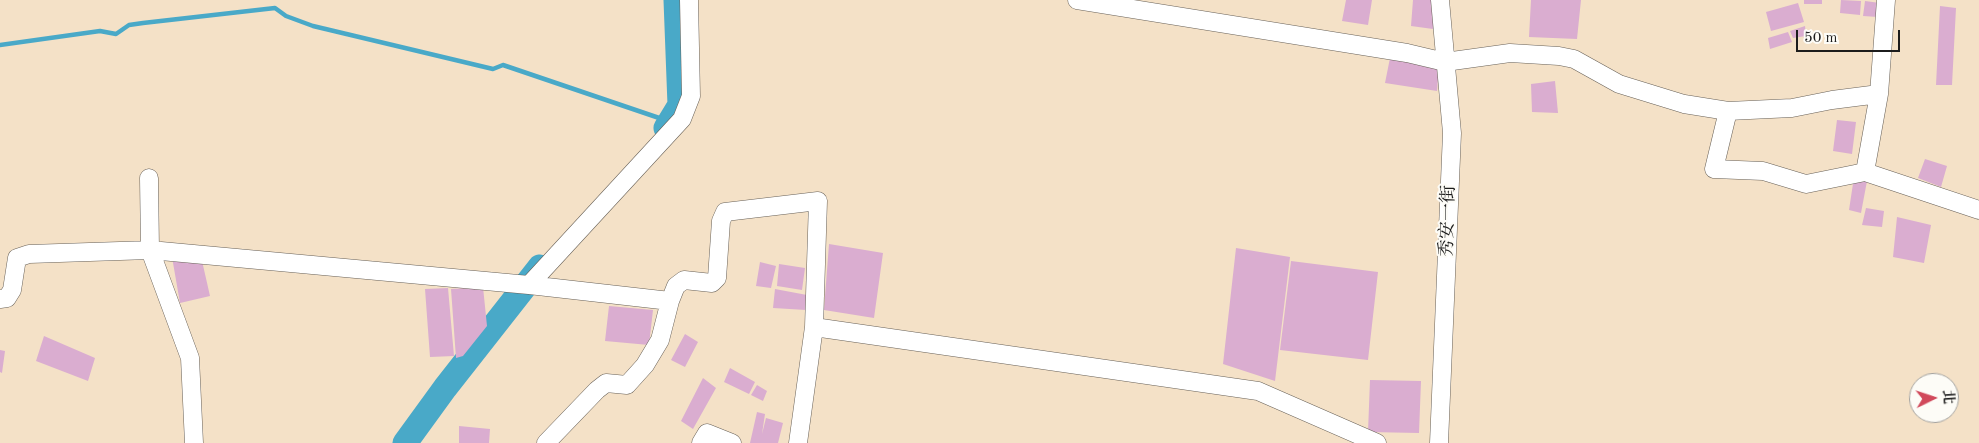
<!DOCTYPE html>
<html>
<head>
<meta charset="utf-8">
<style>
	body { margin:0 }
	#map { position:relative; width:1979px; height:443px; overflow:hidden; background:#f4e1c7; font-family:"Old Standard TT","Noto Serif TC",serif }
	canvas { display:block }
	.north { position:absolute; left:1909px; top:373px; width:50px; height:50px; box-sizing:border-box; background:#fdfcf7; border:1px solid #a3a29f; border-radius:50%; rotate:86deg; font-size:14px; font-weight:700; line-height:20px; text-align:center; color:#1c1c1c }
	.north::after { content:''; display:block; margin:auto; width:18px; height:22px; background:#d1495b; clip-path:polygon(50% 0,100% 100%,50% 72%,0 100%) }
	.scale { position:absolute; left:1796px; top:30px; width:104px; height:22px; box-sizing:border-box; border:2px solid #1c1c1c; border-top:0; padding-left:6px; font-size:15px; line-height:18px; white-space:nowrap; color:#1c1c1c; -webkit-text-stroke:4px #fdfcf7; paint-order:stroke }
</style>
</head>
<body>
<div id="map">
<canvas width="1979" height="443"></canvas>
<div class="north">北</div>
<div class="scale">50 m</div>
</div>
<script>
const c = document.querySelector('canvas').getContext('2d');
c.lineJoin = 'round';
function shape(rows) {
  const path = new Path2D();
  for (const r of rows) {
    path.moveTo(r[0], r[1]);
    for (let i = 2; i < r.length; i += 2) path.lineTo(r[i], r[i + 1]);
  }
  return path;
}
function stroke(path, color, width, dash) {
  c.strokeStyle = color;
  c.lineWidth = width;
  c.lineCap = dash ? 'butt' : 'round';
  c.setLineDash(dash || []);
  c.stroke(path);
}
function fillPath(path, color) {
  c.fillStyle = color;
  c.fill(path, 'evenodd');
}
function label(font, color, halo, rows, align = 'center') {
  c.font = font + ' "Old Standard TT","Noto Serif TC",serif';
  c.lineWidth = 4;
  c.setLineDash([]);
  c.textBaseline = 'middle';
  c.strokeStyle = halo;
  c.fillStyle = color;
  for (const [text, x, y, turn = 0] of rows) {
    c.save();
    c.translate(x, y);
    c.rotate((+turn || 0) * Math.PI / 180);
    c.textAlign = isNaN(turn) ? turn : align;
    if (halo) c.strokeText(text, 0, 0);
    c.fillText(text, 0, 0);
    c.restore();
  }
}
const stream = shape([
	[0,45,100,31,116,34,129,25,143,23,275,8,286,16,313,26,493,69,503,65,671,122]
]);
const river = shape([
	[666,128,680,105,676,0],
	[405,443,445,388,540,267]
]);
const building = shape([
	[1346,0,1372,0,1368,25,1342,21],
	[1413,0,1435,0,1433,29,1411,26],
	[1531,0,1581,0,1577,39,1529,37],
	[1804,0,1822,0,1822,4,1804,4],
	[1841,0,1861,1,1860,15,1840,13],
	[1865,1,1880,3,1878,17,1863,16],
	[1798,3,1804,22,1771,31,1766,12],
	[1940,6,1956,8,1952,85,1936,85],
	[1805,26,1806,36,1793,38,1790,31],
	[1788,32,1792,42,1770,49,1768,38],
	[1390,58,1439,67,1437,91,1385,83],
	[1555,81,1558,113,1532,112,1531,84],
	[1837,120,1856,122,1852,154,1833,151],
	[1925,159,1947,166,1941,187,1918,178],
	[1854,177,1867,181,1861,213,1849,210],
	[1866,208,1884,211,1882,227,1862,225],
	[1897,217,1931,225,1924,263,1893,257],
	[829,244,883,253,874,318,824,310],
	[1236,248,1290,257,1275,381,1223,364],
	[200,252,210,296,180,303,172,257],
	[1291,261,1378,272,1368,360,1280,350],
	[760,262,776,266,771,288,756,286],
	[779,264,805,268,802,290,777,286],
	[483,287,487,326,463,356,456,358,451,289],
	[448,288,454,356,430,357,425,289],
	[775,289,807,295,806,310,773,308],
	[609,306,653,310,649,345,605,341],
	[685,334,698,342,685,367,671,360],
	[44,336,95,358,88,381,36,361],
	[0,350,5,351,2,373,0,372],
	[730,368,755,382,749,394,724,382],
	[703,378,716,388,693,429,681,421],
	[1370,380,1421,381,1419,433,1368,432],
	[757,385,767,391,763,401,751,395],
	[757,412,765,414,762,434,766,418,783,423,778,443,750,443],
	[459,426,490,429,489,443,459,443]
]);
const minor = shape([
	[1077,0,1407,53,1445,62,1510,53,1559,56,1574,59,1619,84,1684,104,1728,111,1792,108,1832,100,1879,94],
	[1728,111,1714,169,1763,171,1806,184,1865,172,1979,210],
	[1865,172,1879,94,1886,0],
	[149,178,150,250,190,358,194,443],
	[529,285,682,119,691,96,689,0],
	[0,299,7,298,12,290,17,258,29,254,150,250,529,285,670,301,676,286,684,280,712,283,717,278,721,221,725,212,818,201,814,327,798,443],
	[814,327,1258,391,1377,443],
	[546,443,597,390,606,383,627,385,645,365,660,340,670,301],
	[701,443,707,433,732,443],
	[1439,443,1452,133,1440,0]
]);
const streetNames = [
	["秀安一街",1448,221,-88]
];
stroke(stream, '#49a9c8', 4.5);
stroke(river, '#49a9c8', 25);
fillPath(building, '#daadd0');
stroke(minor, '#686158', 19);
stroke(minor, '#fff', 18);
label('18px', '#1c1c1c', '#fdfcf7', streetNames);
</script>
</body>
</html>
